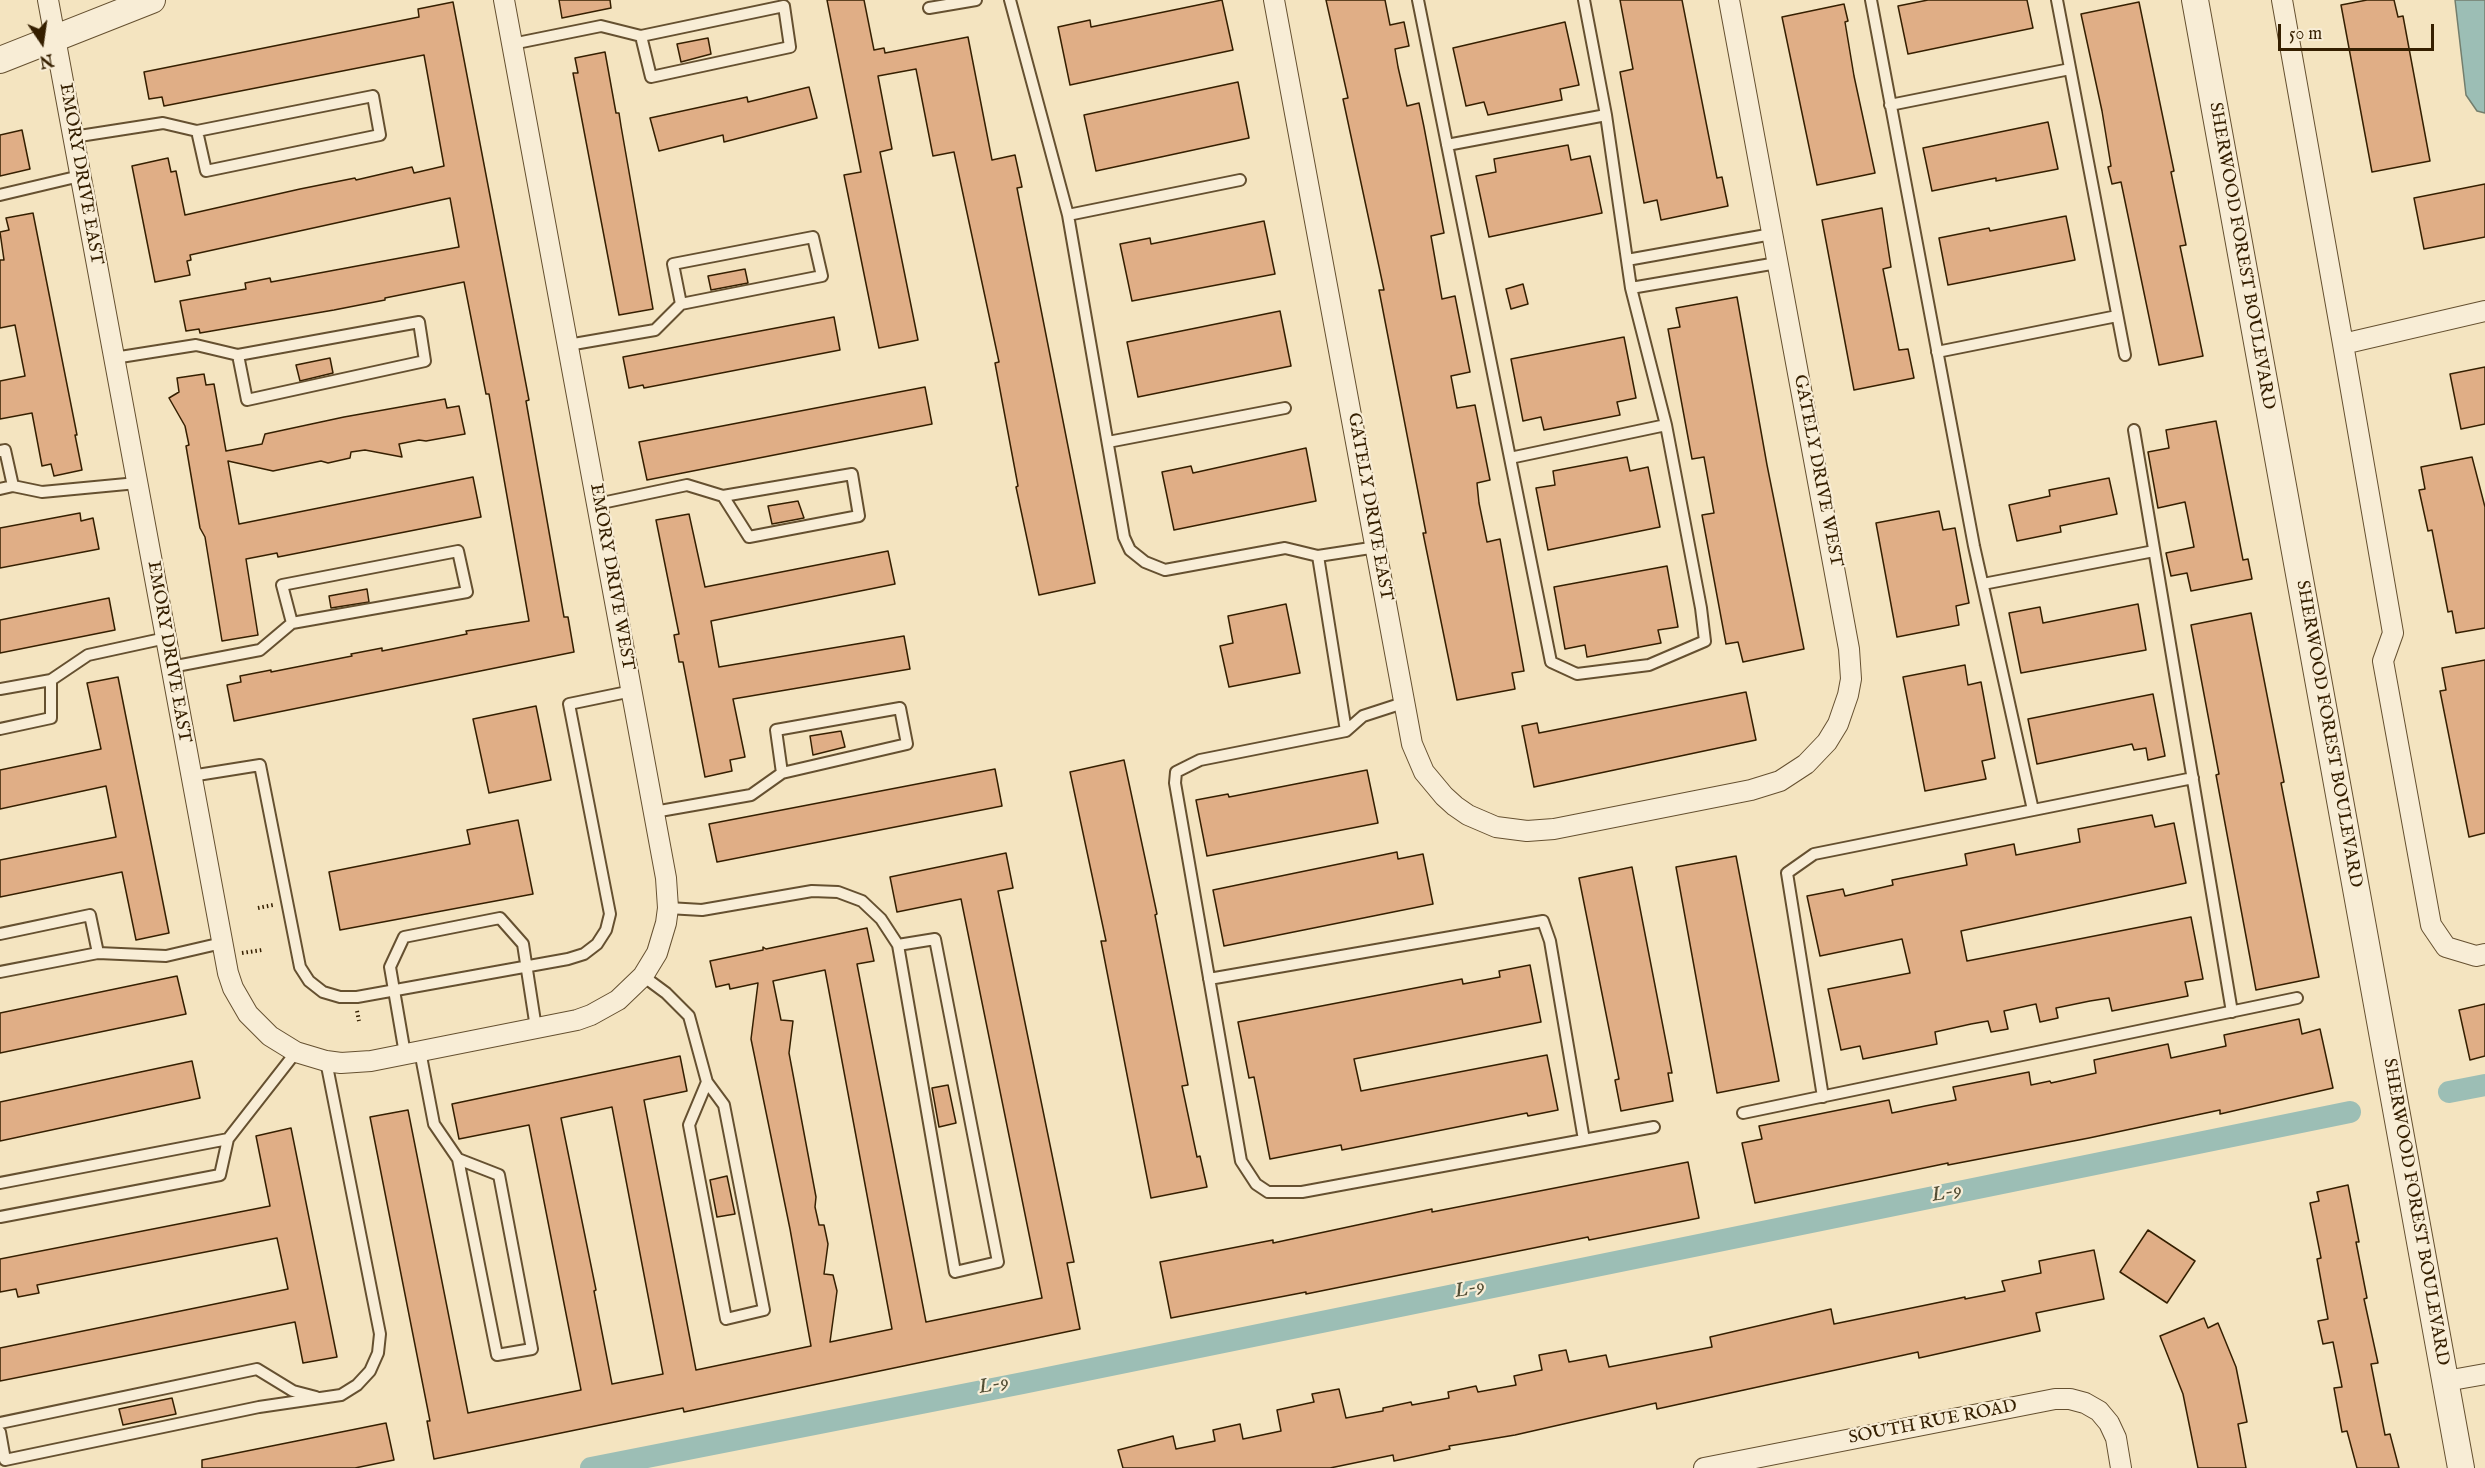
<!DOCTYPE html>
<html>
<head>
<meta charset="utf-8">
<style>
	body { margin:0 }
	#map { position:relative; width:2485px; height:1468px; overflow:hidden; background:#f4e4c0; font-family:"IM FELL English",serif }
	canvas { display:block }
	.north { position:absolute; left:12px; top:12px; width:60px; height:60px; -webkit-text-stroke:4px #f8edd6; paint-order:stroke; rotate:167deg; font-size:16px; font-weight:700; line-height:24px; text-align:center; color:#351f00 }
	.north::after { content:''; display:block; margin:auto; width:21px; height:27px; background:#351f00; clip-path:polygon(50% 0,100% 100%,50% 72%,0 100%) }
	.scale { position:absolute; left:2278px; top:24px; width:156px; height:27px; box-sizing:border-box; border:3px solid #351f00; border-top:0; padding-left:8px; font-size:18px; line-height:21px; white-space:nowrap; color:#351f00; -webkit-text-stroke:4px #f8edd6; paint-order:stroke }
</style>
</head>
<body>
<div id="map">
<canvas width="2485" height="1468"></canvas>
<div class="north">N</div>
<div class="scale">50 m</div>
</div>
<script>
const c = document.querySelector('canvas').getContext('2d');
c.lineJoin = 'round';
function fillPath(path, color) {
  c.fillStyle = color;
  c.fill(path, 'evenodd');
}
function shape(rows) {
  const path = new Path2D();
  for (const r of rows) {
    path.moveTo(r[0], r[1]);
    for (let i = 2; i < r.length; i += 2) path.lineTo(r[i], r[i + 1]);
  }
  return path;
}
function stroke(path, color, width, dash) {
  c.strokeStyle = color;
  c.lineWidth = width;
  c.lineCap = dash ? 'butt' : 'round';
  c.setLineDash(dash || []);
  c.stroke(path);
}
function label(font, color, halo, rows, align = 'center') {
  c.font = font + ' "IM FELL English",serif';
  c.lineWidth = 4.5;
  c.setLineDash([]);
  c.textBaseline = 'middle';
  c.strokeStyle = halo;
  c.fillStyle = color;
  for (const [text, x, y, turn = 0] of rows) {
    c.save();
    c.translate(x, y);
    c.rotate((+turn || 0) * Math.PI / 180);
    c.textAlign = isNaN(turn) ? turn : align;
    if (halo) c.strokeText(text, 0, 0);
    c.fillText(text, 0, 0);
    c.restore();
  }
}
const water = shape([
	[2455,0,2485,0,2485,113,2477,111,2466,95,2455,0]
]);
const canal = shape([
	[2449,1092,2485,1085],
	[591,1468,1023,1383,2350,1112]
]);
const building = shape([
	[559,0,610,0,611,8,562,18,559,0],
	[827,0,864,0,874,50,884,48,885,53,968,37,992,160,1015,155,1022,187,1017,188,1095,583,1039,595,1016,487,1018,486,995,363,999,362,954,152,933,156,916,69,878,76,892,149,880,152,918,340,879,348,844,175,861,172,827,0],
	[1222,0,1233,50,1070,85,1058,27,1090,20,1091,27,1222,0],
	[1326,0,1385,0,1390,25,1404,22,1409,46,1395,49,1398,67,1407,106,1419,103,1424,127,1444,233,1431,236,1442,299,1455,296,1470,372,1451,376,1457,408,1475,405,1490,480,1477,483,1479,503,1487,542,1500,539,1524,671,1512,673,1515,689,1457,700,1423,533,1426,533,1379,290,1384,290,1343,99,1348,98,1326,0],
	[1620,0,1682,0,1717,178,1722,177,1728,206,1661,220,1657,200,1644,203,1620,72,1633,69,1620,0],
	[1928,0,2027,0,2033,28,1908,54,1898,6,1928,0],
	[2367,0,2394,0,2398,17,2403,16,2430,161,2372,172,2341,5,2367,0],
	[453,2,529,400,526,401,564,617,568,617,574,652,234,721,227,685,241,682,240,676,271,670,271,672,352,656,351,654,382,648,382,651,467,634,466,631,529,621,489,394,486,394,464,282,385,298,385,300,334,310,200,333,199,329,186,331,180,301,246,289,245,283,270,278,271,282,459,247,450,198,190,255,191,260,187,261,190,275,155,282,132,166,168,158,171,172,176,171,185,215,300,189,355,178,356,180,412,167,414,173,444,166,424,55,164,106,162,97,149,99,144,72,419,17,418,9,453,2],
	[2139,2,2174,171,2171,172,2186,245,2180,246,2203,356,2159,365,2121,182,2112,184,2108,167,2111,166,2102,111,2081,14,2139,2],
	[1844,4,1848,21,1845,22,1854,76,1875,173,1817,185,1782,17,1844,4],
	[1565,22,1579,85,1560,89,1562,100,1488,115,1484,102,1466,106,1453,48,1565,22],
	[708,38,711,54,681,62,677,44,708,38],
	[605,52,616,113,619,113,621,126,653,309,619,315,573,73,578,73,575,58,605,52],
	[1238,82,1249,138,1096,171,1084,115,1238,82],
	[809,87,817,118,724,142,723,135,659,151,650,118,747,97,748,102,809,87],
	[2048,122,2058,169,1996,181,1996,178,1932,191,1923,148,2048,122],
	[22,130,30,169,0,176,0,135,22,130],
	[1568,145,1571,160,1590,156,1602,213,1489,237,1476,176,1496,172,1494,159,1568,145],
	[2485,184,2485,237,2424,249,2414,198,2485,184],
	[1882,208,1891,267,1883,269,1899,350,1908,349,1914,378,1854,390,1822,220,1882,208],
	[33,213,77,435,75,435,82,470,54,476,51,464,42,466,32,413,0,419,0,381,25,376,15,325,0,328,0,260,4,260,0,232,9,230,6,218,33,213],
	[2066,216,2075,260,1948,285,1939,238,1989,228,1990,231,2066,216],
	[1264,221,1275,274,1132,301,1120,244,1150,238,1151,244,1264,221],
	[745,269,748,283,711,290,708,276,745,269],
	[1523,284,1528,304,1511,309,1506,289,1523,284],
	[1737,297,1767,465,1804,649,1743,662,1738,642,1726,644,1702,515,1714,513,1704,457,1692,459,1668,329,1680,327,1676,308,1737,297],
	[1280,311,1291,366,1138,397,1127,342,1280,311],
	[834,317,840,350,644,388,643,385,629,388,623,357,834,317],
	[1624,337,1636,398,1617,402,1620,415,1544,430,1541,417,1523,421,1511,359,1624,337],
	[330,358,333,373,300,381,296,365,330,358],
	[2485,367,2485,424,2461,429,2450,374,2485,367],
	[204,374,206,385,214,384,226,451,262,444,265,434,344,417,445,399,447,408,459,406,465,434,426,441,419,440,399,444,402,457,365,450,351,452,350,458,328,463,321,461,273,471,228,461,239,524,473,477,481,517,278,557,277,553,246,559,258,635,222,641,205,537,200,528,186,446,189,445,185,426,169,398,179,392,177,378,204,374],
	[925,387,932,424,647,480,639,442,925,387],
	[2216,421,2243,560,2248,559,2252,579,2191,591,2187,573,2171,576,2166,553,2194,547,2185,502,2158,508,2148,452,2169,448,2166,430,2216,421],
	[1306,448,1316,501,1174,530,1162,472,1191,466,1193,473,1306,448],
	[1627,457,1630,471,1648,467,1660,527,1548,550,1536,488,1555,485,1553,471,1627,457],
	[2472,457,2485,507,2485,628,2456,633,2452,611,2448,612,2432,530,2428,531,2419,490,2425,489,2421,467,2472,457],
	[2109,478,2117,514,2060,526,2061,532,2017,541,2009,505,2050,496,2049,490,2109,478],
	[798,501,804,518,772,524,768,506,798,501],
	[1939,511,1943,530,1955,528,1969,603,1956,606,1959,625,1897,637,1876,523,1939,511],
	[80,513,81,521,93,518,99,549,0,568,0,528,80,513],
	[689,514,705,587,888,551,895,584,711,621,719,667,904,636,910,669,733,699,745,757,730,760,732,771,705,777,683,662,679,662,674,635,679,634,656,520,689,514],
	[1667,566,1678,627,1658,630,1661,643,1587,657,1585,645,1565,649,1554,587,1667,566],
	[367,589,369,602,331,608,329,596,367,589],
	[109,598,115,630,0,653,0,620,109,598],
	[1286,604,1300,673,1229,687,1220,646,1233,643,1228,616,1286,604],
	[2138,604,2146,650,2021,673,2009,613,2040,607,2043,623,2138,604],
	[2251,613,2284,782,2281,783,2319,977,2256,990,2216,775,2219,774,2191,625,2251,613],
	[2485,660,2485,833,2469,837,2440,691,2446,690,2442,668,2485,660],
	[1965,665,1968,685,1981,682,1995,758,1982,761,1986,779,1925,791,1903,677,1965,665],
	[118,677,169,933,136,940,122,872,0,897,0,860,116,837,106,786,0,809,0,770,101,749,87,683,118,677],
	[1746,692,1756,740,1534,787,1522,726,1537,723,1539,733,1746,692],
	[2153,694,2165,756,2148,760,2146,748,2134,750,2132,744,2037,764,2028,719,2153,694],
	[536,706,551,780,489,793,473,719,536,706],
	[841,731,845,747,813,755,810,736,841,731],
	[1124,760,1157,914,1155,915,1188,1085,1182,1086,1197,1157,1200,1156,1207,1187,1151,1198,1101,941,1106,941,1070,772,1124,760],
	[995,769,1002,806,717,862,709,824,995,769],
	[1367,770,1378,823,1207,856,1196,800,1228,794,1229,797,1367,770],
	[2152,815,2155,827,2174,823,2186,883,1961,931,1967,961,2191,917,2203,979,2185,982,2188,996,2112,1011,2109,998,2090,1001,2056,1008,2058,1018,2040,1022,2036,1004,2004,1011,2008,1029,1991,1032,1988,1021,1971,1024,1935,1032,1937,1044,1863,1059,1860,1046,1841,1050,1828,989,1910,973,1902,939,1820,956,1807,896,1843,889,1845,896,1893,885,1892,880,1967,865,1965,854,2014,844,2016,855,2080,842,2078,829,2152,815],
	[518,820,533,894,340,930,329,872,470,844,467,830,518,820],
	[1397,852,1398,859,1423,854,1433,904,1224,946,1213,890,1397,852],
	[1006,853,1013,888,998,891,1074,1262,1067,1263,1080,1329,684,1412,683,1408,434,1459,427,1421,430,1421,370,1117,408,1110,468,1413,581,1390,529,1125,459,1139,452,1104,680,1056,687,1091,644,1100,696,1370,811,1346,790,1229,751,1039,758,983,730,989,729,984,716,987,710,961,763,950,763,947,766,949,867,928,874,961,857,964,926,1322,1042,1298,961,899,897,912,890,877,1006,853],
	[825,970,892,1329,830,1342,837,1291,833,1275,824,1274,828,1244,824,1225,819,1225,815,1207,816,1197,789,1053,793,1021,781,1020,773,981,825,970],
	[612,1107,663,1374,612,1384,594,1291,596,1290,561,1118,612,1107],
	[1736,856,1779,1081,1717,1093,1676,867,1736,856],
	[1632,867,1672,1073,1668,1073,1673,1101,1621,1111,1615,1080,1619,1079,1579,878,1632,867],
	[1530,965,1541,1022,1354,1059,1361,1091,1547,1055,1558,1110,1528,1116,1527,1113,1342,1150,1341,1145,1270,1159,1254,1077,1249,1078,1238,1022,1462,979,1463,984,1500,977,1499,971,1530,965],
	[177,976,186,1014,0,1053,0,1013,177,976],
	[2485,1004,2485,1056,2470,1060,2459,1010,2485,1004],
	[2299,1019,2302,1034,2320,1029,2333,1088,2220,1114,2220,1110,2089,1138,1948,1165,1948,1163,1755,1203,1742,1143,1762,1139,1759,1126,1889,1100,1892,1113,1925,1106,1956,1100,1953,1087,2029,1072,2031,1085,2050,1081,2051,1083,2096,1073,2094,1060,2168,1044,2171,1058,2226,1046,2224,1035,2299,1019],
	[192,1061,200,1098,0,1141,0,1102,192,1061],
	[948,1085,956,1123,939,1127,932,1088,948,1085],
	[291,1128,337,1357,303,1363,295,1322,0,1381,0,1348,288,1289,277,1238,37,1285,39,1293,18,1297,16,1289,0,1292,0,1259,270,1206,256,1136,291,1128],
	[1688,1162,1699,1218,1589,1240,1588,1237,1306,1294,1306,1292,1171,1318,1160,1262,1273,1240,1273,1243,1432,1209,1432,1212,1688,1162],
	[727,1176,735,1214,717,1217,710,1180,727,1176],
	[2348,1185,2359,1242,2356,1242,2367,1298,2364,1299,2378,1363,2371,1364,2385,1435,2390,1434,2399,1468,2357,1468,2347,1431,2342,1432,2334,1388,2342,1387,2333,1342,2323,1344,2318,1321,2328,1319,2317,1259,2321,1258,2310,1203,2319,1201,2317,1192,2348,1185],
	[2148,1230,2195,1261,2167,1303,2120,1272,2148,1230],
	[2094,1250,2104,1299,2036,1313,2040,1331,1919,1358,1918,1352,1657,1409,1656,1403,1515,1435,1449,1446,1450,1449,1394,1461,1393,1455,1330,1468,1123,1468,1118,1450,1173,1436,1176,1449,1215,1441,1213,1430,1240,1424,1243,1439,1281,1431,1277,1410,1314,1402,1312,1394,1339,1389,1346,1418,1383,1411,1383,1408,1411,1402,1412,1405,1449,1398,1448,1392,1476,1386,1478,1392,1516,1385,1514,1376,1542,1370,1539,1355,1566,1350,1569,1362,1606,1355,1609,1367,1712,1347,1710,1337,1831,1309,1834,1324,1965,1297,1965,1299,2005,1291,2002,1281,2041,1273,2039,1261,2094,1250],
	[2204,1318,2208,1328,2218,1323,2236,1367,2247,1422,2238,1424,2246,1468,2198,1468,2183,1394,2160,1336,2204,1318],
	[172,1398,176,1414,123,1425,119,1409,172,1398],
	[386,1423,394,1460,355,1468,202,1468,202,1460,386,1423]
]);
const path = shape([
	[258,908,273,905],
	[242,953,262,950],
	[357,1011,359,1021]
]);
const service = shape([
	[1010,0,1068,215,1124,537,1130,550,1145,562,1165,570,1285,548,1318,556,1377,547],
	[1418,0,1551,662,1577,674,1649,665,1705,641,1701,608,1666,425,1631,288,1606,115,1584,0],
	[1871,0,1974,546,2033,810],
	[2057,0,2125,355],
	[929,8,976,0],
	[512,44,601,26,641,36,651,77,790,47,784,6,641,36],
	[1890,105,2070,69],
	[73,137,163,123,197,131,206,171,380,135,373,96,197,131],
	[1447,145,1606,115],
	[0,195,80,176],
	[1068,215,1240,180],
	[1627,260,1772,234],
	[1631,288,1777,263],
	[568,345,655,330,681,304,822,276,813,237,673,264,681,304],
	[1937,352,2117,316],
	[114,358,196,345,238,355,419,322,425,361,247,400,238,355],
	[2134,430,2232,1012],
	[1108,442,1285,408],
	[0,451,5,450,13,486],
	[1510,458,1666,425],
	[0,489,13,486,42,492,137,483],
	[597,504,687,485,723,496,749,537,859,516,852,474,723,496],
	[1318,556,1346,731],
	[1983,584,2154,551],
	[171,667,260,650,292,623,467,592,458,551,282,585,292,623],
	[0,689,51,680,88,655,166,638],
	[1403,703,1363,716,1346,731,1200,760,1176,772,1175,783,1241,1161,1256,1184,1268,1192,1302,1192,1654,1127],
	[0,729,51,718,51,680],
	[191,776,260,765,300,967,309,981,323,992,340,997,357,997,568,959,584,954,597,944,606,930,610,914,569,704,632,691],
	[654,812,751,795,782,773,907,744,900,708,776,730,782,773],
	[668,908,702,910,812,891,838,892,862,901,881,919,898,945,955,1272,998,1262,935,939,898,945],
	[0,934,90,915,98,953],
	[0,972,98,953,166,956,222,943],
	[643,976,666,993,689,1016,707,1082,689,1125,726,1319,764,1310,724,1105,707,1082],
	[1209,979,1543,921,1550,941,1584,1140],
	[420,1051,434,1124,458,1159,497,1355,532,1349,499,1175,458,1159],
	[405,1054,390,967,404,937,500,918,523,944,536,1028],
	[1823,1097,1787,873,1814,854,2193,778],
	[1743,1113,2297,998],
	[0,1183,228,1139],
	[0,1217,220,1175,228,1139,296,1052],
	[0,1423,257,1369,293,1391,316,1397],
	[0,1432,5,1460,259,1407,341,1395,357,1385,370,1371,378,1353,380,1334,326,1061]
]);
const minor = shape([
	[48,0,228,973,233,988,248,1014,270,1036,296,1052,326,1061,341,1063,371,1061,577,1020,591,1015,618,1000,643,976,657,953,666,923,668,908,666,878,504,0],
	[1274,0,1412,744,1424,772,1444,796,1455,806,1468,815,1496,827,1527,831,1554,829,1751,790,1780,781,1806,764,1827,742,1838,724,1848,695,1851,679,1849,649,1729,0],
	[2282,0,2343,344],
	[2485,311,2343,344,2393,633,2383,661,2431,925,2446,947,2476,956,2485,954],
	[2446,1381,2485,1374],
	[1704,1468,2055,1399,2070,1399,2085,1403,2099,1411,2109,1423,2116,1438,2121,1468]
]);
const tertiary = shape([
	[2195,0,2461,1468],
	[0,60,152,0]
]);
const streetNames = [
	["EMORY DRIVE EAST",80,174,80],
	["SHERWOOD FOREST BOULEVARD",2241,256,80],
	["GATELY DRIVE WEST",1817,471,79],
	["GATELY DRIVE EAST",1369,507,80],
	["EMORY DRIVE WEST",611,577,80],
	["EMORY DRIVE EAST",168,652,80],
	["SHERWOOD FOREST BOULEVARD",2328,734,80],
	["SHERWOOD FOREST BOULEVARD",2415,1212,80],
	["SOUTH RUE ROAD",1933,1423,-11]
];
const waterNames = [
	["L-9",1947,1194,-11],
	["L-9",1470,1290,-11],
	["L-9",994,1386,-11]
];
fillPath(water, '#9cbeb5');
stroke(water, '#737e6d', 1.5);
stroke(canal, '#9cbeb5', 22);
fillPath(building, '#e0ae86');
stroke(building, '#351f00', 1.5);
stroke(service, '#655030', 14);
stroke(minor, '#655030', 22);
stroke(tertiary, '#655030', 28);
stroke(path, '#351f00', 4, [1.5, 3]);
stroke(service, '#f8edd6', 10);
stroke(minor, '#f8edd6', 20);
stroke(tertiary, '#f8edd6', 26);
label('18px', '#351f00', '#f8edd6', streetNames);
label('italic 20px', '#544f36', '#f8edd6', waterNames);
</script>
</body>
</html>
